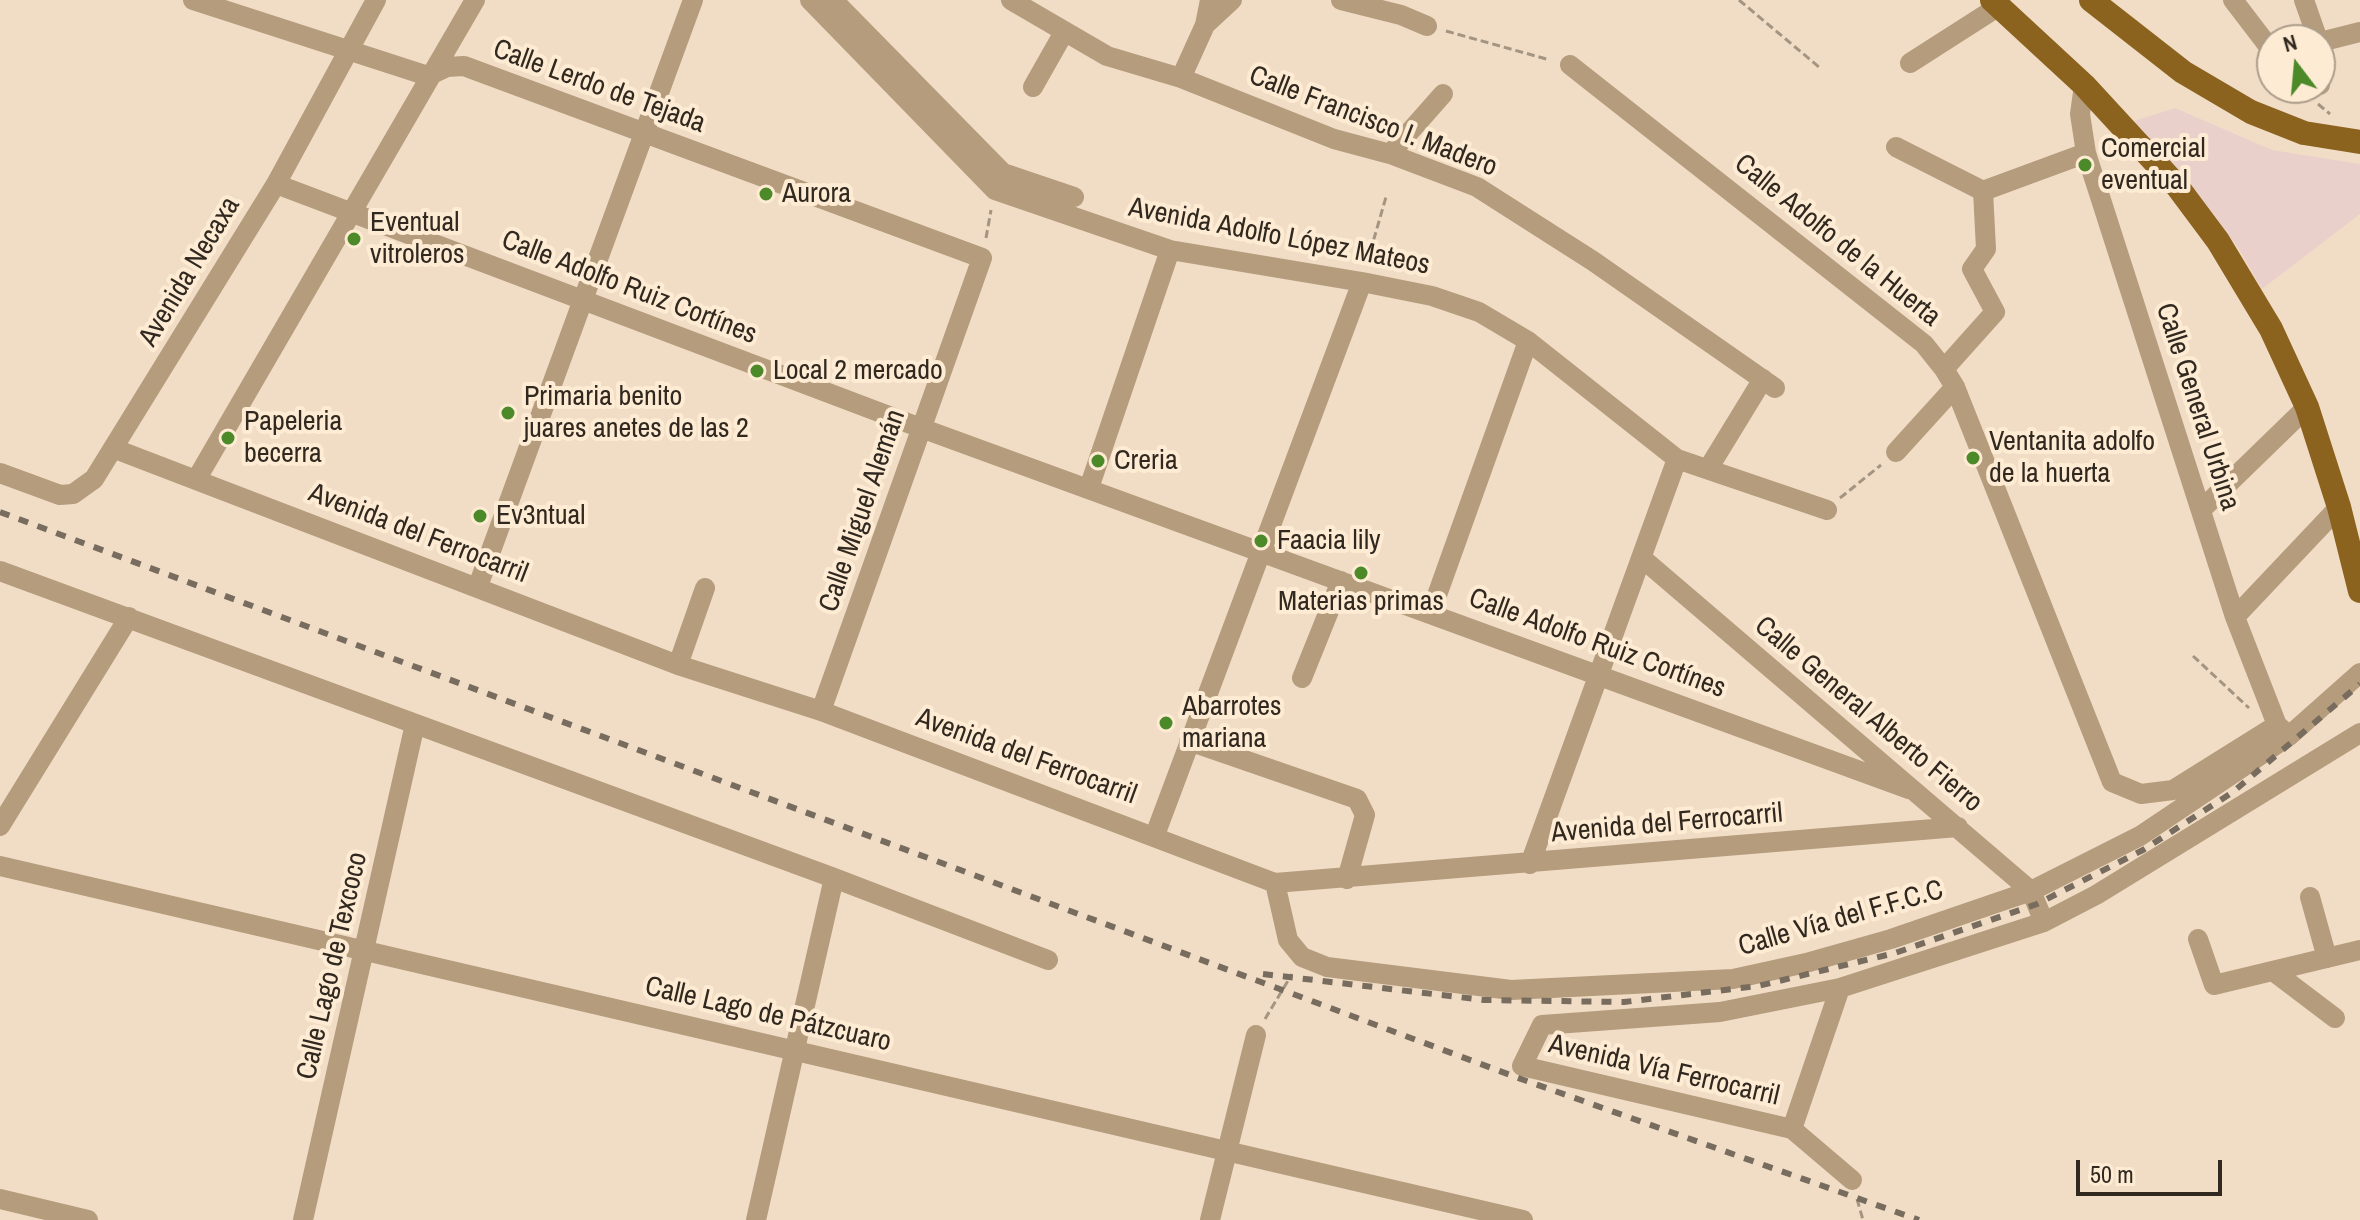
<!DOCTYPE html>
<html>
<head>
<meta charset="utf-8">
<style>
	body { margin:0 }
	#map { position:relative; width:2360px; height:1220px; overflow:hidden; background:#f1ddc6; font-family:"Archivo Narrow",sans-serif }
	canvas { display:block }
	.north { position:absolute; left:2256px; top:24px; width:80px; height:80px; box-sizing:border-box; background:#feebd3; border:2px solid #ac9d8b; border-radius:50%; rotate:344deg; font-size:22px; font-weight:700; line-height:32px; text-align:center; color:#312920 }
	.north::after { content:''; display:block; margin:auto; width:28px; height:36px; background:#4b8929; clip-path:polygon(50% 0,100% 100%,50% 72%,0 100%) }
	.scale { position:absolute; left:2076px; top:1160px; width:146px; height:36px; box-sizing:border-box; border:4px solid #312920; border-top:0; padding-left:10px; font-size:24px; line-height:28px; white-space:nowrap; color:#312920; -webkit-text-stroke:6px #feebd3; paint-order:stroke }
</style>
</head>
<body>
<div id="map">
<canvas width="2360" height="1220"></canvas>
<div class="north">N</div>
<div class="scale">50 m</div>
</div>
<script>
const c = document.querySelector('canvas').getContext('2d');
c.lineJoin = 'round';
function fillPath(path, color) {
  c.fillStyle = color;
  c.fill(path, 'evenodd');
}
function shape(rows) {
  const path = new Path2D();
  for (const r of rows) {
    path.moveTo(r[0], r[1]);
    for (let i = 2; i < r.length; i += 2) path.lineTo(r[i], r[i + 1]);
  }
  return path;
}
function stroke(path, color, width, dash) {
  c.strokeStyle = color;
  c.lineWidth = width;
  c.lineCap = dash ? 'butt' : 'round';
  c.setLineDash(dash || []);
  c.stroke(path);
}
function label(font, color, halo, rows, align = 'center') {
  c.font = font + ' "Archivo Narrow",sans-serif';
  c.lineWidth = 8;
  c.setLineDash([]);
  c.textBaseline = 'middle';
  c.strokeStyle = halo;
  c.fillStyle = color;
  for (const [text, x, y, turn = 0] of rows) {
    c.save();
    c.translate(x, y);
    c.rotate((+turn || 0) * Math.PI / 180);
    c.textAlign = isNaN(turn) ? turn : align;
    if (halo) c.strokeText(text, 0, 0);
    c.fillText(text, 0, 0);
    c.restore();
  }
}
const education = shape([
	[2175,108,2272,150,2360,164,2360,214,2262,289,2239,249,2184,175,2134,121]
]);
const path = shape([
	[1739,0,1819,67],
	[1446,31,1550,60],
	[2318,104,2330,114],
	[986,238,991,210],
	[1367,263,1386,197],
	[1840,498,1881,465],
	[2193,656,2249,708],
	[1265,1019,1292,974],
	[1857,1199,1863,1220]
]);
const minor = shape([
	[193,0,428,76,447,67,464,66,982,258,821,711],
	[810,0,995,190,1170,250,1362,282,1432,296,1479,312,1528,341,1677,459,1827,510],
	[833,0,1003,173,1074,197],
	[1011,0,1107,56,1181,78,1334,139,1390,154,1477,187,1593,261,1775,388],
	[1341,0,1401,15,1427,26],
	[2233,0,2272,51],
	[2304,0,2318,40],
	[1205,25,1232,0],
	[2320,42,2360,32],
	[2320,53,2320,85],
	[1910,63,1999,6],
	[1570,65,1924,344,1944,369,1955,387,2112,782,2141,794,2173,790,2277,725],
	[1181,78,1205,25,1210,0],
	[2084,85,2080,114,2086,153,2235,617,2277,725,2286,733],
	[1033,87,1063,34],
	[1896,147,1983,191],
	[1390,154,1443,94],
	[276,184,921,428,1909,789],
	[1983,191,2086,153],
	[1944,369,1995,312,1972,269,1986,249,1983,191],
	[115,449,678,665,821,711,1275,883,1958,827],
	[1896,452,1955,387],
	[1708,469,1763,379],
	[0,473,60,495,73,494,94,479,276,184,376,0],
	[196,480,475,0],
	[1089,488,1170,250],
	[2201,510,2307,407],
	[1643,559,2031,891,2044,922],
	[0,571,834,878,1048,960],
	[478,586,693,0],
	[1431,612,1528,341],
	[2235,617,2339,507],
	[678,665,705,588],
	[1302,678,1341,581],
	[1189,741,1357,799,1365,815,1347,879],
	[0,826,129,617],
	[1155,835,1362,282],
	[1530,864,1677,459],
	[0,866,1523,1220],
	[1275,883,1288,940,1302,957,1327,967,1511,990,1733,979,1806,963,1891,939,2031,891,2140,836,2289,736,2360,673],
	[2310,897,2327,958],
	[2198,939,2214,985,2360,950],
	[2273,971,2335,1018],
	[1792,1129,1840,988],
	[1852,1180,1792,1129,1522,1066,1542,1025,1720,1012,1840,988,2044,922,2096,895,2360,733],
	[0,1199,88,1220],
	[303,1220,415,724],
	[756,1220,834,878],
	[1210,1220,1256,1035]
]);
const major = shape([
	[1992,0,2084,85,2177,186,2218,241,2271,329,2307,407,2339,507,2360,591],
	[2091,0,2183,72,2251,112,2304,133,2360,142]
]);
const rail = shape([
	[0,512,1521,1079,1919,1220],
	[1263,974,1484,1000,1624,1002,1758,986,1895,953,2037,904,2143,850,2233,792,2360,684]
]);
const markers = [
	[2085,165,8,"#4b8929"],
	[766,194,8,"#4b8929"],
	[354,239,8,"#4b8929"],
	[757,371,8,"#4b8929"],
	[508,413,8,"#4b8929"],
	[228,438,8,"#4b8929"],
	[1973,458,8,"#4b8929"],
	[1098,461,8,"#4b8929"],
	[480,516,8,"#4b8929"],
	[1261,541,8,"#4b8929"],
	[1361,573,8,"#4b8929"],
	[1166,723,8,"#4b8929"]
];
const streetNames = [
	["Calle Lerdo de Tejada",599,87,20],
	["Calle Francisco I. Madero",1373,122,21],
	["Avenida Adolfo López Mateos",1279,237,11],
	["Calle Adolfo de la Huerta",1837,241,39],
	["Avenida Necaxa",190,272,-59],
	["Calle Adolfo Ruiz Cortínes",629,288,21],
	["Calle General Urbina",2197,407,72],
	["Calle Miguel Alemán",863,511,-71],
	["Avenida del Ferrocarril",418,534,21],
	["Calle Adolfo Ruiz Cortínes",1597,644,20],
	["Calle General Alberto Fierro",1868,715,40],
	["Avenida del Ferrocarril",1026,757,20],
	["Avenida del Ferrocarril",1667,824,-5],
	["Calle Vía del F.F.C.C",1841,919,-16],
	["Calle Lago de Texcoco",333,966,-77],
	["Calle Lago de Pátzcuaro",768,1015,13],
	["Avenida Vía Ferrocarril",1664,1071,13]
];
const poiNames = [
	["Comercial",2101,149],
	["eventual",2101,181],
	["Aurora",782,194],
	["Eventual",370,223],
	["vitroleros",370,255],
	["Local 2 mercado",773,371],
	["Primaria benito",524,397],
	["juares anetes de las 2",524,429],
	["Papeleria",244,422],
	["becerra",244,454],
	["Ventanita adolfo",1989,442],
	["de la huerta",1989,474],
	["Creria",1114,461],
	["Ev3ntual",496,516],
	["Faacia lily",1277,541],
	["Materias primas",1361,602,"center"],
	["Abarrotes",1182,707],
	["mariana",1182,739]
];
fillPath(education, '#ead0ca');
stroke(path, '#a49583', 3, [8, 4]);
stroke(minor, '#b49c7d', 20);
stroke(major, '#8b621e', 24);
stroke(rail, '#786c5e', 6, [10, 10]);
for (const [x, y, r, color] of markers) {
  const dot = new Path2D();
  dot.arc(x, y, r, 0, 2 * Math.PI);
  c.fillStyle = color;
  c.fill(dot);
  stroke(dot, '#feebd3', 3);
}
label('28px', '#312920', '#feebd3', streetNames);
label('28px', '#312920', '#feebd3', poiNames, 'left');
</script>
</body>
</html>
